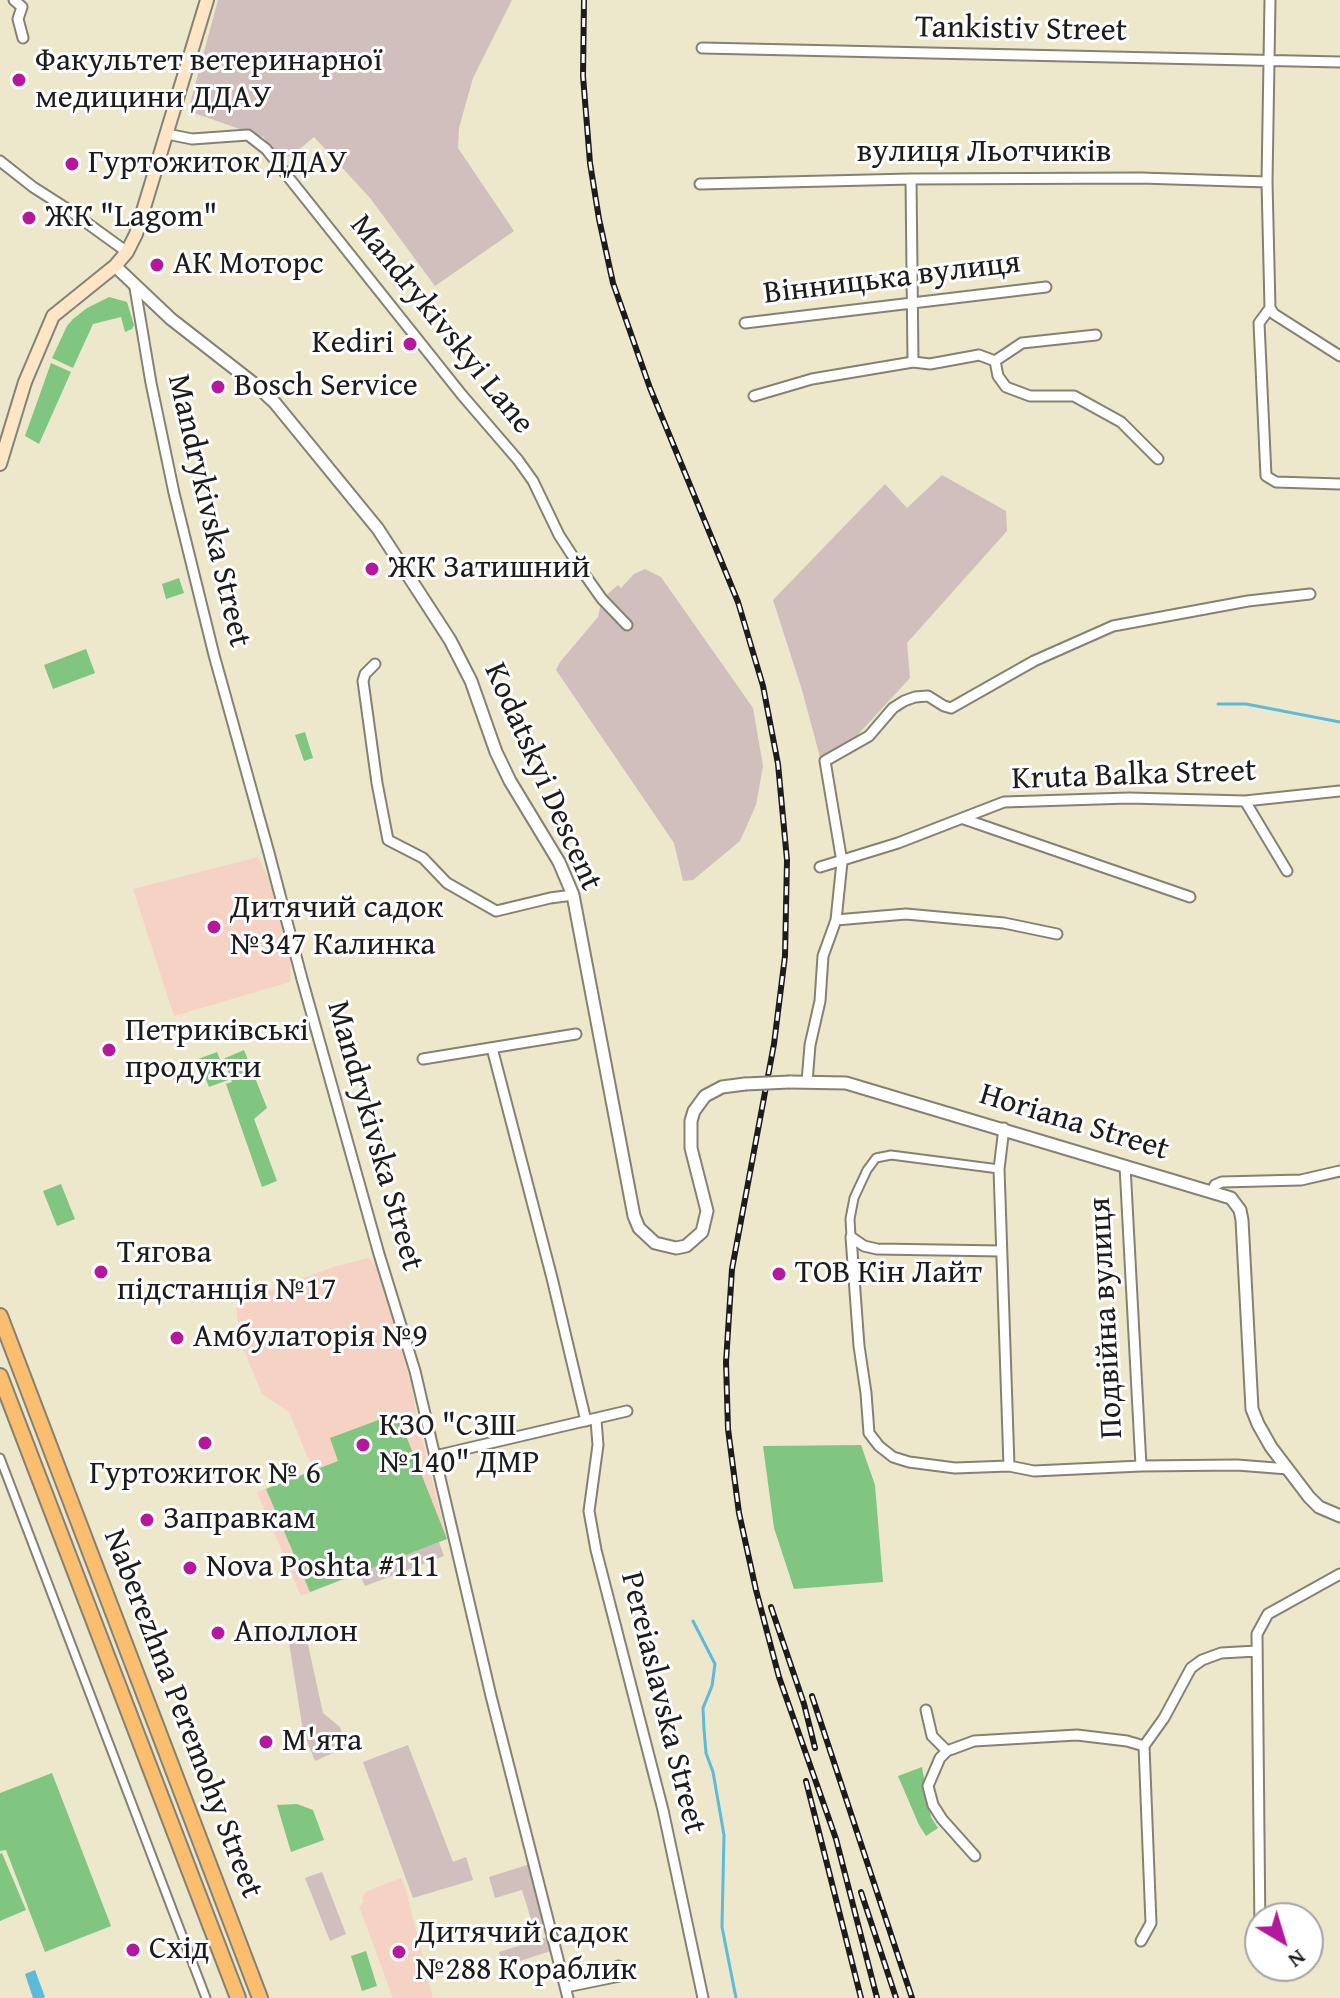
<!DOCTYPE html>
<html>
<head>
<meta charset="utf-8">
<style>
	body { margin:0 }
	#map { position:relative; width:1340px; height:1998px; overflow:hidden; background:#ede7cc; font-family:"Gentium Book Plus",serif }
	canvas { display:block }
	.north { position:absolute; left:1244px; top:1902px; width:80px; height:80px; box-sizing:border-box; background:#fff; border:2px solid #a4a4a4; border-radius:50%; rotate:142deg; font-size:22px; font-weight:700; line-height:32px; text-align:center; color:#1c1c1c }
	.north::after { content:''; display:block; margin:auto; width:28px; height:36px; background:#b5179e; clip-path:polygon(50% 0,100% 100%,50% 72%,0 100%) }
</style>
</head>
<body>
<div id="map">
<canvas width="1340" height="1998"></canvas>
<div class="north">N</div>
</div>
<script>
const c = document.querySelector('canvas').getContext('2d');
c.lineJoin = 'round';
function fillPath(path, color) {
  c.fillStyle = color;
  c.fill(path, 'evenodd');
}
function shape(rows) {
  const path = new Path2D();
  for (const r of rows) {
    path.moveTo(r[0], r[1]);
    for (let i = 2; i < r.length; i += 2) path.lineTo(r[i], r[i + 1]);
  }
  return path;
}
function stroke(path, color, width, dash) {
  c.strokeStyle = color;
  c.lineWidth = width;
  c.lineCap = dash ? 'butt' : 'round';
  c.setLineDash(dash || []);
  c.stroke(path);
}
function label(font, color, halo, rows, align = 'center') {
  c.font = font + ' "Gentium Book Plus",serif';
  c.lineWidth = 6;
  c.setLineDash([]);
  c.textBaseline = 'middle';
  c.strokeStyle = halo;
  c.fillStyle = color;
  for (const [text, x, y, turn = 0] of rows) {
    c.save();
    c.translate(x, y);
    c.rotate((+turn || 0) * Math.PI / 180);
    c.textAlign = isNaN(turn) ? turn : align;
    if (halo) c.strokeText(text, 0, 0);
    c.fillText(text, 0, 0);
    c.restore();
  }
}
const built = shape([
	[258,857,270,881,291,964,290,982,174,1016,133,889],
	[368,1258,377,1266,412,1387,417,1420,447,1539,301,1596,257,1492,313,1470,289,1412,262,1394,241,1343,236,1308,245,1300,333,1267],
	[401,1878,406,1890,433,1998,393,1998,359,1906,364,1902,362,1897,367,1891]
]);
const industrial = shape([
	[218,0,512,0,473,78,459,128,458,148,514,231,435,286,370,198,314,137,291,156,280,156,263,137,188,111],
	[942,475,1006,511,1007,531,907,643,910,678,852,741,821,761,802,690,773,600,885,484,907,508],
	[645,569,661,577,753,708,763,766,756,805,740,841,693,880,683,881,674,843,556,670,560,662,598,617,602,599,618,585,621,588,634,574],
	[439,1542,444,1556,365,1586,359,1573],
	[288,1636,307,1640,323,1713,340,1727,347,1747,315,1761,303,1731],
	[408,1745,453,1862,466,1857,473,1880,413,1898,363,1762],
	[530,1864,546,1929,535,1932,522,1890,495,1898,489,1877],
	[322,1872,346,1934,330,1941,305,1878],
	[547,1937,551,1951,504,1966,499,1952]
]);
const green = shape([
	[109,297,127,302,134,325,132,329,125,332,121,317,93,324,73,368,52,358,67,326,73,319,87,308],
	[51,363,71,372,39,444,25,436],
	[179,578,184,593,166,599,162,584],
	[86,649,95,673,53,689,44,665],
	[305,732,313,758,304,761,295,735],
	[244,1050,267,1108,254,1119,277,1181,262,1187,226,1084,232,1082,223,1059],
	[217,1052,228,1080,209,1087,198,1059],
	[61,1184,75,1219,57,1226,43,1191],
	[397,1413,447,1539,310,1592,266,1489,338,1461,330,1438],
	[861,1445,875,1485,883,1582,794,1589,774,1528,763,1446],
	[922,1767,931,1817,938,1828,926,1836,919,1825,898,1776],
	[52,1773,111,1926,45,1952,6,1850,0,1851,0,1793],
	[297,1804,313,1810,324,1840,291,1852,277,1805],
	[2,1853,26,1910,0,1921,0,1854],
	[366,1951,377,1986,362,1991,351,1956]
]);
const water = shape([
	[35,1970,45,1997,43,1998,33,1998,25,1974]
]);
const stream = shape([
	[1218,704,1246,704,1340,722],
	[693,1621,715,1664,712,1686,703,1708,704,1729,706,1753,713,1772,724,1835,722,1927,736,1998]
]);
const pedestrian = shape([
	[851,1237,850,1219,854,1198,867,1170,876,1158,891,1155,999,1169],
	[0,1458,206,1998]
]);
const minor = shape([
	[14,0,22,7,18,19,23,38],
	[1270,0,1267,182,1270,308,1274,314,1340,356],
	[702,48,1340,62],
	[167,134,192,139,248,135,266,149,462,395,518,460,533,481,559,535,585,575,602,599,627,625],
	[0,161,33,187,69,210,127,252],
	[911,179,913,362],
	[700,184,911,179,1141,178,1267,182],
	[135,288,151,383,174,493,214,655,269,853,302,979,379,1254,415,1371,491,1696,568,1998],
	[1270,308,1259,323,1266,476,1276,482,1340,484],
	[745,323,1046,287],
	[995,361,998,376,1006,387,1030,396,1074,396,1121,422,1158,459],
	[754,396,812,379,913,362,930,364,979,355,995,361,1022,343,1096,335],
	[375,664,365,674,363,681,377,783,388,840,423,858,447,883,496,911,550,898,573,895],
	[1245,801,1287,871],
	[964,819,1190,897],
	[820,867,898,843,1004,802,1129,798,1245,801,1340,791],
	[836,920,906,914,1004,923,1057,934],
	[492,1048,552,1278,586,1421],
	[423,1059,576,1034],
	[807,1082,810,1045,820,1001,823,956,836,920,842,862,825,761,869,736,893,708,904,701,915,697,928,696,944,706,951,708,1034,661,1113,626,1248,601,1310,594],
	[1004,1128,999,1169,1009,1466],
	[1125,1166,1141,1466],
	[1212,1191,1215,1185,1222,1182,1301,1180,1340,1171],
	[851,1237,859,1346,866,1393,869,1433,879,1446,893,1457,909,1462,955,1468,1009,1466,1034,1471,1141,1466,1237,1465,1288,1469],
	[851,1237,864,1246,877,1249,1001,1251],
	[596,1420,598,1445,589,1511,596,1550,663,1810,703,1998],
	[435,1456,627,1411],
	[926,1710,932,1736,947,1751,974,1741,1077,1735,1127,1741,1144,1746],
	[947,1751,940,1758,928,1786,933,1805,942,1819,975,1856],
	[1260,1934,1257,1634,1268,1614,1340,1574],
	[1141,1941,1151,1923,1144,1746,1164,1718,1191,1668,1202,1660,1221,1653,1257,1651],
	[566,1987,620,1976,618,1966]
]);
const tertiary = shape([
	[115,266,171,319,257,386,275,403,378,529,450,640,471,681,496,752,510,781,559,862,573,895,634,1216,639,1228,655,1243,676,1248,686,1246,702,1232,707,1211,691,1148,691,1121,694,1111,705,1096,722,1087,745,1084],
	[790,1082,846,1083,1231,1198,1240,1210,1242,1220,1252,1409,1258,1424,1271,1447,1309,1497,1319,1507,1340,1516]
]);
const secondary = shape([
	[0,464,25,382,53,316,115,266,127,252,136,234,207,0]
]);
const primary = shape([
	[0,1316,260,1998],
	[0,1376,238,1998]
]);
const rail = shape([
	[584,0,583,76,590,163,599,219,613,283,650,388,738,602,763,686,778,764,787,860,785,956,774,1044,732,1269,726,1362,728,1429,739,1513,756,1590,779,1677,836,1839,877,1998],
	[771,1607,804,1704,815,1748],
	[812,1696,912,1998],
	[806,1781,861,1998],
	[861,1892,896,1998]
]);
const tertiaryBridge = shape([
	[745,1084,790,1082]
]);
const markers = [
	[19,80,8,"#b5179e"],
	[72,164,8,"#b5179e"],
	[29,218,8,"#b5179e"],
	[157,265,8,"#b5179e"],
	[410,344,8,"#b5179e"],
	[218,387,8,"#b5179e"],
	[372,569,8,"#b5179e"],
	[214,927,8,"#b5179e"],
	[109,1050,8,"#b5179e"],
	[101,1272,8,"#b5179e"],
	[779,1274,8,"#b5179e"],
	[177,1338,8,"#b5179e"],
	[205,1443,8,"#b5179e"],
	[363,1445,8,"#b5179e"],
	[147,1520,8,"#b5179e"],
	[190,1568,8,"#b5179e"],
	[218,1633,8,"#b5179e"],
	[266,1742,8,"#b5179e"],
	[133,1950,8,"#b5179e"],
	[399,1952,8,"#b5179e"]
];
const streetNames = [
	["Tankistiv Street",1021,30,1],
	["вулиця Льотчиків",984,153],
	["Вінницька вулиця",892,279,-7],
	["Mandrykivskyi Lane",441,325,51],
	["Mandrykivska Street",208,511,77],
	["Kruta Balka Street",1134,776,-2],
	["Kodatskyi Descent",542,777,66],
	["Horiana Street",1074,1123,17],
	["Mandrykivska Street",374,1136,74],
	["Подвійна вулиця",1107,1318,-93],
	["Pereiaslavska Street",662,1703,76],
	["Naberezhna Peremohy Street",182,1714,69]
];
const poiNames = [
	["Факультет ветеринарної",35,62],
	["медицини ДДАУ",35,99],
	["Гуртожиток ДДАУ",88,164],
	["ЖК \"Lagom\"",45,218],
	["АК Моторс",173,265],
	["Kediri",394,344,"right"],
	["Bosch Service",234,387],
	["ЖК Затишний",388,569],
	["Дитячий садок",230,909],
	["№347 Калинка",230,946],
	["Петриківські",125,1032],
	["продукти",125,1069],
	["Тягова",117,1254],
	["пiдстанцiя №17",117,1291],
	["ТОВ Кін Лайт",795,1274],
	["Амбулаторія №9",193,1338],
	["КЗО \"СЗШ",379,1427],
	["№140\" ДМР",379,1464],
	["Гуртожиток № 6",205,1475,"center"],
	["Заправкам",163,1520],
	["Nova Poshta #111",206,1568],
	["Аполлон",234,1633],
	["М'ята",282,1742],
	["Дитячий садок",415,1934],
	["№288 Кораблик",415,1971],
	["Схід",149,1950]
];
fillPath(built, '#f6d2c4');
fillPath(industrial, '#d1bfbe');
fillPath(green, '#80c681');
fillPath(water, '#5bbbd9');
stroke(stream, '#5bbbd9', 3);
stroke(pedestrian, '#848274', 11);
stroke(minor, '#848274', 13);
stroke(tertiary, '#848274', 15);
stroke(secondary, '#848274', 16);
stroke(primary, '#848274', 18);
stroke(pedestrian, '#fff', 7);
stroke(minor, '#fff', 9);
stroke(tertiary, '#fff', 11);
stroke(secondary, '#fde5c5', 12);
stroke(primary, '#fabe6e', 14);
stroke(rail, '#1c1c1c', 6);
stroke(rail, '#fff', 3, [9]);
stroke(tertiaryBridge, '#848274', 15, []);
stroke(tertiaryBridge, '#fff', 11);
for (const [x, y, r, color] of markers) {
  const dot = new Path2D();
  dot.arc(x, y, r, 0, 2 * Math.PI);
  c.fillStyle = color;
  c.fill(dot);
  stroke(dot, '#fff', 3);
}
label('32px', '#1c1c1c', '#fff', streetNames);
label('32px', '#1c1c1c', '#fff', poiNames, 'left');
</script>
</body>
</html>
